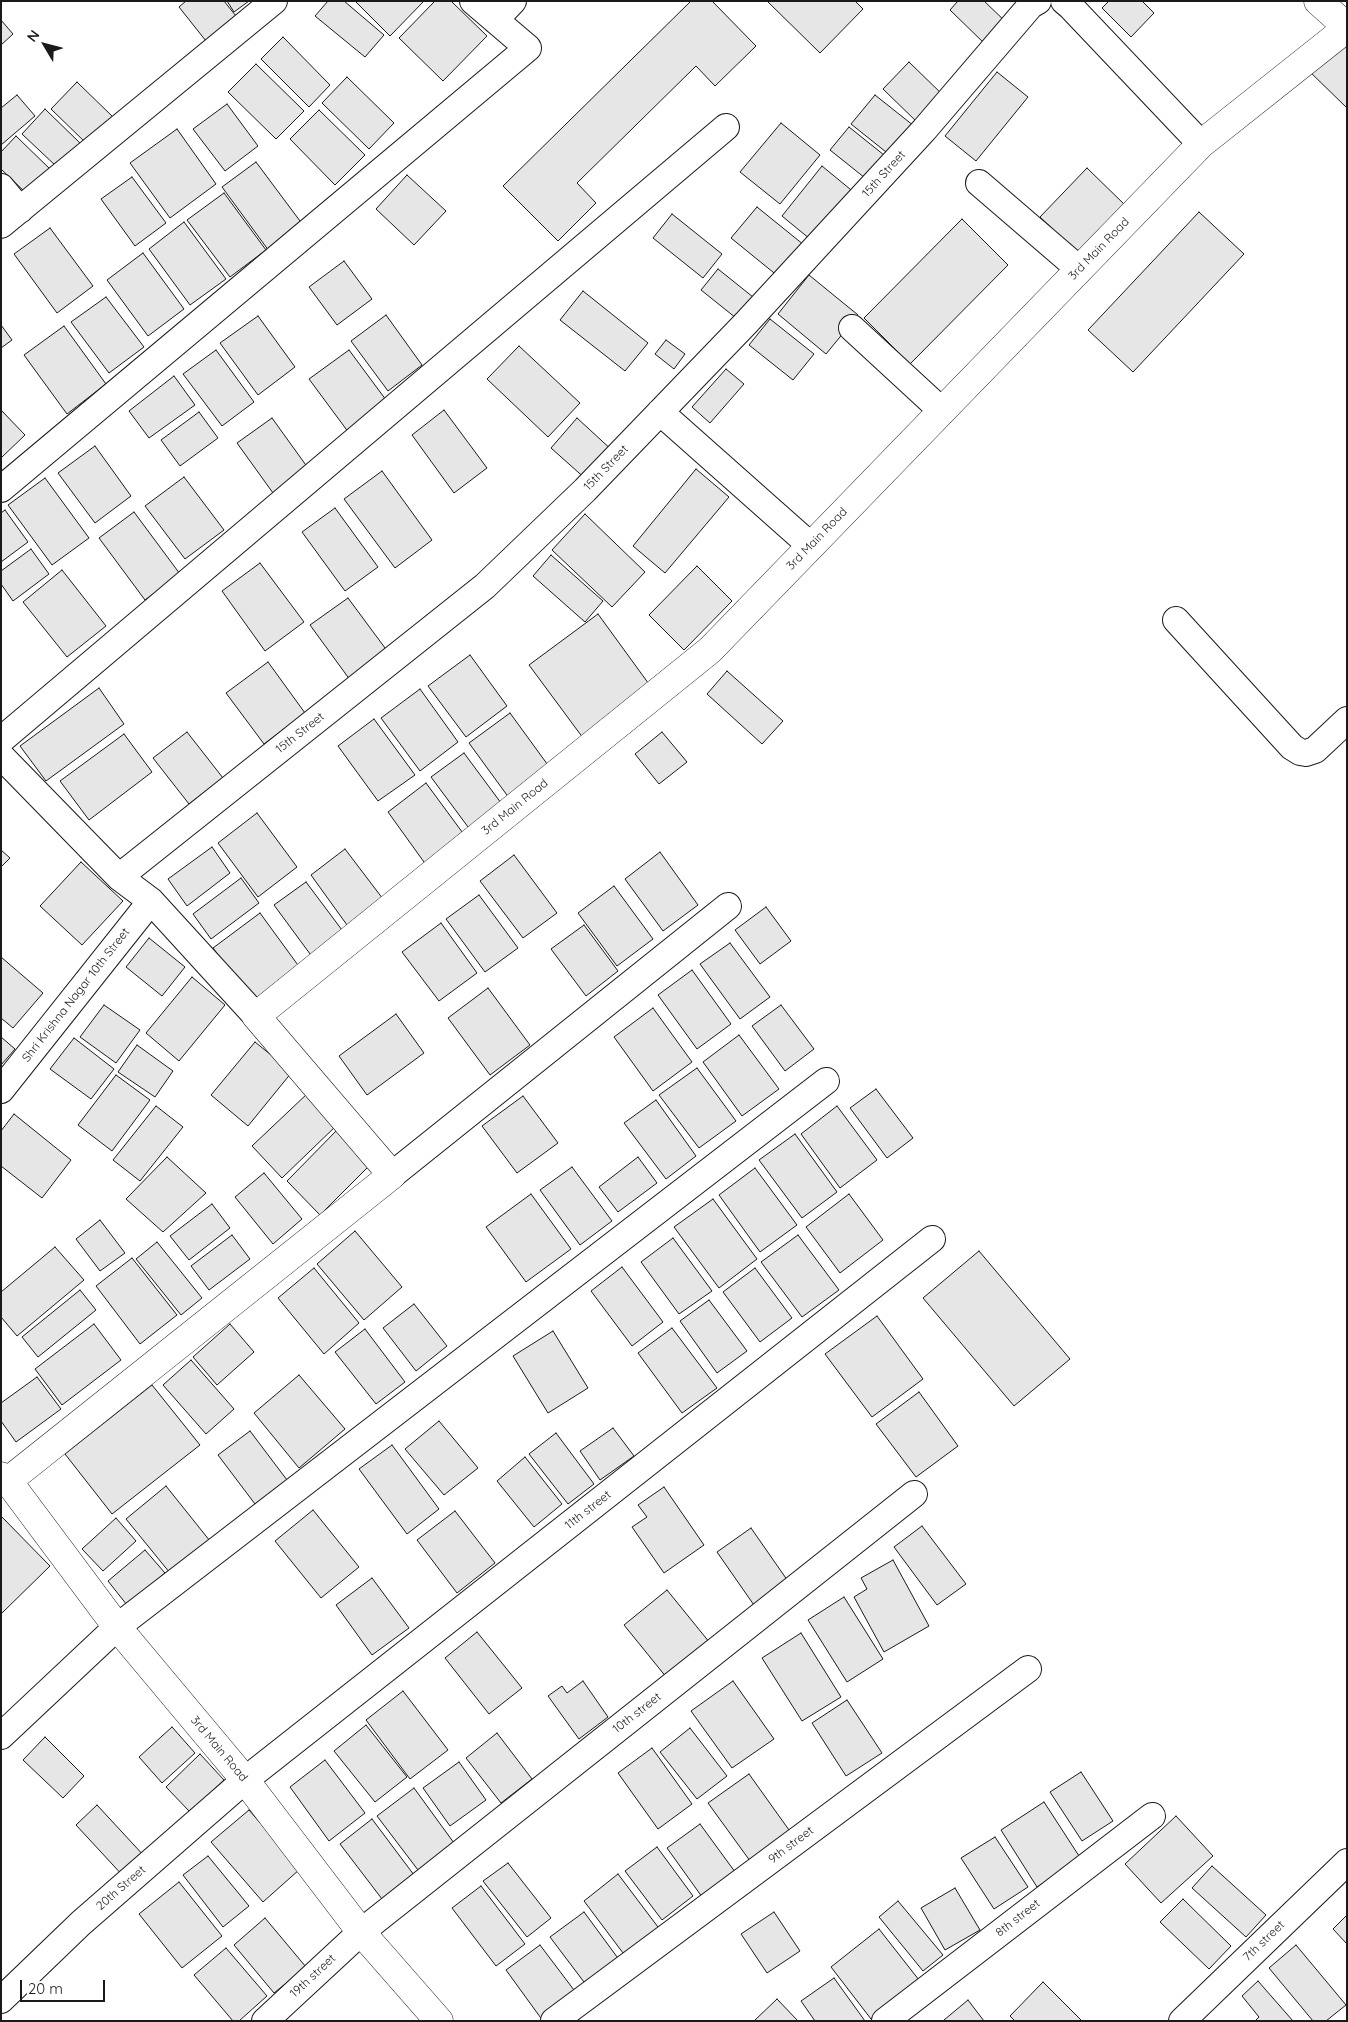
<!DOCTYPE html>
<html>
<head>
<meta charset="utf-8">
<style>
	body { margin:0 }
	#map { position:relative; width:1348px; height:2022px; overflow:hidden; background:#fff; font-family:Quicksand,sans-serif }
	canvas { display:block }
	.frame { position:absolute; inset:0; border:2px solid #1a1a1a; pointer-events:none }
	.north { position:absolute; left:20px; top:20px; width:50px; height:50px; -webkit-text-stroke:4px #fff; paint-order:stroke; rotate:307deg; font-size:14px; font-weight:700; line-height:20px; text-align:center; color:#1a1a1a }
	.north::after { content:''; display:block; margin:auto; width:18px; height:22px; background:#1a1a1a; clip-path:polygon(50% 0,100% 100%,50% 72%,0 100%) }
	.scale { position:absolute; left:20px; top:1980px; width:85px; height:22px; box-sizing:border-box; border:2px solid #1a1a1a; border-top:0; padding-left:6px; font-size:15px; line-height:18px; white-space:nowrap; color:#1a1a1a; -webkit-text-stroke:4px #fff; paint-order:stroke }
</style>
</head>
<body>
<div id="map">
<canvas width="1348" height="2022"></canvas>
<div class="frame"></div>
<div class="north">N</div>
<div class="scale">20 m</div>
</div>
<script>
const c = document.querySelector('canvas').getContext('2d');
c.lineJoin = 'round';
function fillPath(path, color) {
  c.fillStyle = color;
  c.fill(path, 'evenodd');
}
function shape(rows) {
  const path = new Path2D();
  for (const r of rows) {
    path.moveTo(r[0], r[1]);
    for (let i = 2; i < r.length; i += 2) path.lineTo(r[i], r[i + 1]);
  }
  return path;
}
function stroke(path, color, width, dash) {
  c.strokeStyle = color;
  c.lineWidth = width;
  c.lineCap = dash ? 'butt' : 'round';
  c.setLineDash(dash || []);
  c.stroke(path);
}
function label(font, color, halo, rows, align = 'center') {
  c.font = font + ' Quicksand,sans-serif';
  c.lineWidth = 4;
  c.setLineDash([]);
  c.textBaseline = 'middle';
  c.strokeStyle = halo;
  c.fillStyle = color;
  for (const [text, x, y, turn = 0] of rows) {
    c.save();
    c.translate(x, y);
    c.rotate((+turn || 0) * Math.PI / 180);
    c.textAlign = isNaN(turn) ? turn : align;
    if (halo) c.strokeText(text, 0, 0);
    c.fillText(text, 0, 0);
    c.restore();
  }
}
const building = shape([
	[186,1,224,1,236,16,206,41,179,7,186,1],
	[227,1,249,1,234,12,227,1],
	[328,1,344,1,384,35,365,57,315,16,328,1],
	[355,1,424,1,390,36,355,1],
	[435,1,451,1,487,36,443,81,399,38,435,1],
	[691,1,712,1,756,46,715,86,696,66,577,183,596,203,558,241,503,186,691,1],
	[767,1,855,1,863,9,820,53,767,1],
	[958,1,984,1,1007,23,986,45,950,10,958,1],
	[1109,1,1142,1,1154,13,1131,37,1102,8,1109,1],
	[1,20,13,34,1,45,1,20],
	[283,37,330,85,309,107,261,59,283,37],
	[1337,38,1347,47,1347,108,1307,69,1337,38],
	[909,62,945,97,919,124,883,89,909,62],
	[256,64,304,111,276,139,228,92,256,64],
	[997,72,1028,97,976,161,945,136,997,72],
	[347,77,394,123,369,149,322,103,347,77],
	[77,82,113,117,87,144,51,109,77,82],
	[17,95,35,116,1,145,1,108,17,95],
	[875,95,914,126,891,156,851,124,875,95],
	[227,104,258,146,225,171,193,129,227,104],
	[45,109,80,143,57,167,22,134,45,109],
	[319,110,365,155,335,185,290,139,319,110],
	[781,123,820,155,780,204,740,172,781,123],
	[849,127,889,159,870,182,830,150,849,127],
	[177,129,216,184,170,218,130,163,177,129],
	[16,136,51,170,28,195,1,169,1,152,16,136],
	[256,162,303,225,269,251,222,187,256,162],
	[822,166,856,194,816,244,782,216,822,166],
	[1087,168,1126,206,1079,254,1040,217,1087,168],
	[407,175,446,211,414,245,376,209,407,175],
	[132,177,166,223,135,246,101,199,132,177],
	[224,193,266,250,230,277,187,220,224,193],
	[757,207,804,245,779,277,731,238,757,207],
	[1199,212,1244,254,1133,372,1088,330,1199,212],
	[672,214,722,254,703,278,653,238,672,214],
	[962,219,1008,265,910,364,864,318,962,219],
	[184,222,226,279,190,305,149,249,184,222],
	[50,228,93,286,57,313,14,254,50,228],
	[143,253,184,309,148,336,107,280,143,253],
	[344,261,372,299,337,325,309,287,344,261],
	[718,269,758,301,741,322,701,290,718,269],
	[809,275,858,315,826,354,778,314,809,275],
	[583,291,648,343,625,371,560,320,583,291],
	[106,297,144,347,109,373,71,322,106,297],
	[386,315,422,365,388,391,351,341,386,315],
	[258,316,295,367,258,395,220,343,258,316],
	[770,319,814,354,793,380,749,345,770,319],
	[1,325,12,340,1,348,1,325],
	[64,326,106,384,67,414,24,355,64,326],
	[666,340,685,354,674,369,655,354,666,340],
	[519,346,580,403,548,437,487,379,519,346],
	[216,350,254,402,222,426,183,374,216,350],
	[349,350,389,404,349,433,309,379,349,350],
	[726,369,744,384,710,423,692,407,726,369],
	[174,376,195,405,149,438,129,411,174,376],
	[1,410,25,435,1,458,1,410],
	[444,410,487,468,454,493,412,435,444,410],
	[199,412,218,438,180,466,161,440,199,412],
	[272,418,308,468,273,493,237,443,272,418],
	[577,418,614,452,588,481,551,448,577,418],
	[95,446,131,496,95,523,58,473,95,446],
	[696,469,729,497,665,573,633,546,696,469],
	[382,471,432,540,395,568,344,499,382,471],
	[184,477,224,530,185,559,145,506,184,477],
	[45,478,89,538,52,565,8,505,45,478],
	[335,508,378,567,345,591,302,532,335,508],
	[5,510,28,542,1,562,1,513,5,510],
	[134,512,180,574,145,600,99,538,134,512],
	[585,514,645,572,612,607,552,550,585,514],
	[31,549,49,574,13,601,1,584,1,571,31,549],
	[551,555,603,601,585,622,533,576,551,555],
	[260,563,304,622,265,651,222,591,260,563],
	[697,566,732,601,684,650,649,615,697,566],
	[62,570,106,626,67,657,23,602,62,570],
	[348,598,391,656,353,684,310,625,348,598],
	[598,614,654,691,586,742,529,665,598,614],
	[470,655,507,706,466,737,428,686,470,655],
	[268,662,305,713,264,744,226,693,268,662],
	[727,671,783,721,762,744,707,694,727,671],
	[99,688,124,724,46,781,20,746,99,688],
	[420,689,458,742,420,771,381,718,420,689],
	[510,713,553,772,512,802,469,743,510,713],
	[374,719,415,775,378,801,338,746,374,719],
	[187,732,223,778,189,804,153,758,187,732],
	[662,732,687,762,659,784,635,754,662,732],
	[124,734,152,772,89,820,60,781,124,734],
	[464,753,504,807,471,831,431,777,464,753],
	[426,783,468,840,429,869,388,812,426,783],
	[257,813,297,867,258,897,218,843,257,813],
	[212,847,230,873,187,906,168,879,212,847],
	[345,849,383,899,347,925,311,875,345,849],
	[1,850,10,858,1,867,1,850],
	[660,852,698,905,663,931,625,879,660,852],
	[514,855,557,913,523,938,480,881,514,855],
	[81,862,123,901,82,945,40,906,81,862],
	[241,878,259,903,211,939,193,914,241,878],
	[306,882,345,934,313,958,274,905,306,882],
	[614,886,653,939,617,966,578,913,614,886],
	[479,895,518,948,485,972,446,919,479,895],
	[766,907,791,941,760,964,735,930,766,907],
	[260,913,303,972,257,1007,213,948,260,913],
	[441,923,477,973,439,1001,402,952,441,923],
	[584,925,618,971,586,996,551,949,584,925],
	[149,938,185,967,162,996,126,967,149,938],
	[730,943,770,997,740,1019,700,964,730,943],
	[1,957,43,993,13,1028,1,1018,1,957],
	[692,970,731,1024,697,1049,658,995,692,970],
	[192,977,225,1005,179,1061,146,1033,192,977],
	[488,988,530,1045,490,1075,448,1018,488,988],
	[104,1005,140,1030,116,1063,80,1037,104,1005],
	[781,1005,814,1049,785,1071,752,1026,781,1005],
	[653,1008,692,1062,653,1091,614,1037,653,1008],
	[396,1014,424,1053,367,1095,339,1056,396,1014],
	[739,1035,779,1089,742,1116,703,1062,739,1035],
	[1,1037,15,1049,1,1065,1,1037],
	[74,1038,114,1069,91,1099,50,1069,74,1038],
	[255,1042,292,1072,248,1126,211,1095,255,1042],
	[137,1045,173,1071,155,1097,118,1072,137,1045],
	[697,1068,736,1121,699,1148,659,1095,697,1068],
	[116,1075,150,1100,112,1151,78,1125,116,1075],
	[876,1089,913,1138,887,1158,850,1108,876,1089],
	[308,1093,337,1125,282,1178,252,1146,308,1093],
	[523,1096,558,1143,517,1173,482,1126,523,1096],
	[656,1100,696,1156,666,1179,624,1123,656,1100],
	[156,1106,183,1127,140,1181,113,1160,156,1106],
	[837,1106,877,1160,840,1188,801,1134,837,1106],
	[14,1114,71,1160,42,1198,1,1166,1,1131,14,1114],
	[341,1126,375,1160,320,1215,287,1181,341,1126],
	[795,1134,837,1192,802,1218,759,1160,795,1134],
	[167,1157,206,1193,163,1232,126,1199,167,1157],
	[638,1157,657,1183,618,1212,599,1187,638,1157],
	[572,1167,612,1221,580,1245,540,1190,572,1167],
	[755,1168,797,1225,760,1252,719,1195,755,1168],
	[264,1173,302,1219,273,1244,235,1197,264,1173],
	[531,1194,571,1249,526,1282,486,1227,531,1194],
	[849,1194,883,1240,840,1273,806,1227,849,1194],
	[713,1199,757,1259,719,1288,674,1227,713,1199],
	[212,1204,230,1228,189,1260,170,1236,212,1204],
	[100,1220,125,1253,100,1271,76,1239,100,1220],
	[355,1231,402,1287,364,1320,317,1264,355,1231],
	[232,1235,250,1259,209,1290,191,1266,232,1235],
	[798,1235,839,1290,802,1317,761,1262,798,1235],
	[673,1238,712,1291,679,1314,641,1262,673,1238],
	[157,1242,202,1298,181,1315,136,1259,157,1242],
	[55,1247,84,1280,17,1336,1,1317,1,1292,55,1247],
	[979,1251,1070,1359,1014,1406,923,1298,979,1251],
	[132,1258,177,1315,140,1344,96,1286,132,1258],
	[622,1267,663,1322,632,1346,591,1291,622,1267],
	[314,1268,359,1323,324,1354,278,1298,314,1268],
	[755,1268,792,1318,760,1342,723,1292,755,1268],
	[80,1290,96,1310,38,1357,22,1337,80,1290],
	[709,1300,747,1351,717,1373,680,1321,709,1300],
	[414,1304,447,1346,416,1371,383,1328,414,1304],
	[877,1316,923,1379,872,1417,825,1354,877,1316],
	[94,1324,121,1360,62,1405,35,1369,94,1324],
	[230,1324,254,1352,217,1385,193,1357,230,1324],
	[672,1328,717,1388,682,1413,638,1353,672,1328],
	[365,1329,405,1382,376,1404,335,1352,365,1329],
	[553,1331,588,1388,548,1413,513,1356,553,1331],
	[191,1360,234,1409,206,1434,163,1385,191,1360],
	[299,1375,345,1429,299,1468,254,1413,299,1375],
	[37,1377,61,1409,16,1442,1,1421,1,1403,37,1377],
	[152,1385,200,1445,112,1514,65,1454,152,1385],
	[919,1392,958,1446,916,1477,876,1424,919,1392],
	[439,1421,478,1468,444,1495,405,1449,439,1421],
	[613,1428,634,1456,600,1480,580,1451,613,1428],
	[250,1431,287,1480,255,1504,218,1455,250,1431],
	[556,1433,594,1484,568,1504,529,1454,556,1433],
	[392,1445,439,1509,407,1534,359,1469,392,1445],
	[525,1457,562,1504,534,1527,497,1481,525,1457],
	[166,1486,210,1541,170,1573,126,1519,166,1486],
	[664,1487,704,1545,664,1573,632,1527,647,1517,638,1505,664,1487],
	[313,1510,359,1567,321,1598,275,1541,313,1510],
	[455,1511,495,1563,457,1593,417,1540,455,1511],
	[1,1516,50,1566,1,1614,1,1516],
	[116,1518,136,1541,103,1571,82,1549,116,1518],
	[922,1526,966,1584,937,1605,894,1547,922,1526],
	[751,1528,790,1584,756,1608,717,1552,751,1528],
	[145,1550,165,1573,127,1605,108,1581,145,1550],
	[893,1560,929,1626,884,1652,854,1597,867,1589,861,1578,893,1560],
	[372,1578,409,1628,372,1655,336,1605,372,1578],
	[667,1590,710,1643,667,1678,624,1625,667,1590],
	[844,1597,883,1659,847,1682,808,1620,844,1597],
	[477,1632,522,1688,489,1714,445,1658,477,1632],
	[801,1633,841,1697,802,1721,762,1658,801,1633],
	[583,1681,608,1717,579,1739,548,1696,562,1686,567,1693,583,1681],
	[733,1681,774,1739,732,1768,691,1711,733,1681],
	[403,1691,448,1750,410,1779,366,1720,403,1691],
	[847,1700,882,1753,846,1776,812,1723,847,1700],
	[366,1725,407,1777,375,1802,334,1751,366,1725],
	[172,1727,195,1753,162,1783,139,1757,172,1727],
	[690,1728,727,1776,697,1799,660,1752,690,1728],
	[497,1733,532,1779,501,1803,466,1758,497,1733],
	[45,1737,84,1776,63,1798,23,1760,45,1737],
	[652,1748,692,1804,658,1829,618,1773,652,1748],
	[200,1754,224,1780,190,1812,166,1787,200,1754],
	[325,1760,365,1813,329,1841,290,1787,325,1760],
	[459,1762,486,1800,450,1826,423,1788,459,1762],
	[1081,1772,1113,1821,1082,1841,1050,1792,1081,1772],
	[749,1774,794,1837,753,1865,708,1803,749,1774],
	[414,1788,454,1843,418,1870,377,1816,414,1788],
	[1044,1802,1081,1859,1037,1887,1001,1830,1044,1802],
	[97,1805,146,1858,125,1878,76,1825,97,1805],
	[249,1810,300,1869,263,1902,211,1842,249,1810],
	[1176,1816,1213,1856,1161,1903,1125,1864,1176,1816],
	[372,1819,414,1875,382,1899,340,1844,372,1819],
	[700,1824,738,1876,705,1901,667,1848,700,1824],
	[995,1837,1028,1887,994,1909,961,1858,995,1837],
	[657,1847,693,1896,662,1920,625,1871,657,1847],
	[208,1856,249,1906,223,1927,183,1875,208,1856],
	[508,1863,551,1918,527,1937,483,1881,508,1863],
	[1212,1866,1266,1915,1246,1937,1192,1888,1212,1866],
	[618,1874,664,1935,629,1961,584,1901,618,1874],
	[179,1882,222,1936,182,1968,139,1914,179,1882],
	[481,1886,525,1944,496,1966,452,1908,481,1886],
	[955,1888,980,1930,945,1950,921,1908,955,1888],
	[1183,1899,1231,1946,1209,1969,1160,1922,1183,1899],
	[898,1901,943,1955,923,1971,879,1917,898,1901],
	[584,1912,623,1965,590,1990,550,1937,584,1912],
	[774,1912,800,1951,767,1973,741,1934,774,1912],
	[1347,1915,1347,1944,1333,1929,1347,1915],
	[265,1918,306,1967,274,1993,234,1945,265,1918],
	[879,1929,919,1980,871,2019,831,1967,879,1929],
	[540,1945,580,1998,543,2021,506,1970,540,1945],
	[1296,1945,1346,2005,1326,2021,1313,2021,1269,1968,1296,1945],
	[226,1948,267,1996,239,2021,233,2021,194,1975,226,1948],
	[834,1978,865,2021,815,2021,801,2001,834,1978],
	[1258,1981,1293,2021,1255,2021,1259,2017,1242,1996,1258,1981],
	[1043,1982,1082,2021,1015,2021,1010,2016,1043,1982],
	[777,1999,798,2021,754,2021,777,1999],
	[968,2000,984,2021,944,2021,944,2020,968,2000]
]);
const street = shape([
	[1064,1,1071,7,1201,144],
	[495,20,513,1],
	[979,183,1079,269],
	[1,187,20,210],
	[1,225,274,1],
	[852,328,942,411],
	[660,412,811,546],
	[1,489,528,48,473,1],
	[1176,620,1292,747,1300,752,1306,753,1315,750,1347,720],
	[1,740,726,127],
	[1,756,119,877,151,901,256,1016],
	[119,877,485,586,585,490,746,323,924,130,1031,5,1038,1],
	[1,1090,151,901],
	[392,1175,728,906],
	[1,1736,117,1627,826,1081],
	[1,2000,81,1923,245,1780,932,1239],
	[265,2021,361,1932,914,1494],
	[554,2021,1028,1669],
	[885,2021,1152,1816],
	[1182,2021,1347,1862]
]);
const secondary = shape([
	[1318,1,1347,27],
	[1,1476,8,1481,117,1627,245,1780,361,1932,439,2021],
	[8,1481,392,1175,256,1016,710,650,1201,144,1347,28]
]);
const streetNames = [
	["15th Street",884,174,-48],
	["3rd Main Road",1099,249,-46],
	["15th Street",606,468,-46],
	["3rd Main Road",817,539,-46],
	["15th Street",300,733,-38],
	["3rd Main Road",515,807,-39],
	["Shri Krishna Nagar 10th Street",76,995,-52],
	["11th street",588,1510,-38],
	["10th street",637,1713,-38],
	["3rd Main Road",219,1749,50],
	["9th street",791,1845,-37],
	["20th Street",121,1888,-41],
	["8th street",1018,1918,-38],
	["7th street",1264,1941,-44],
	["19th street",313,1976,-43]
];
fillPath(building, '#e6e6e6');
stroke(building, '#1a1a1a', 1);
stroke(street, '#1a1a1a', 28);
stroke(secondary, '#1a1a1a', 29);
stroke(street, '#fff', 26);
stroke(secondary, '#fff', 28);
label('12px', '#1a1a1a', '#fff', streetNames);
</script>
</body>
</html>
